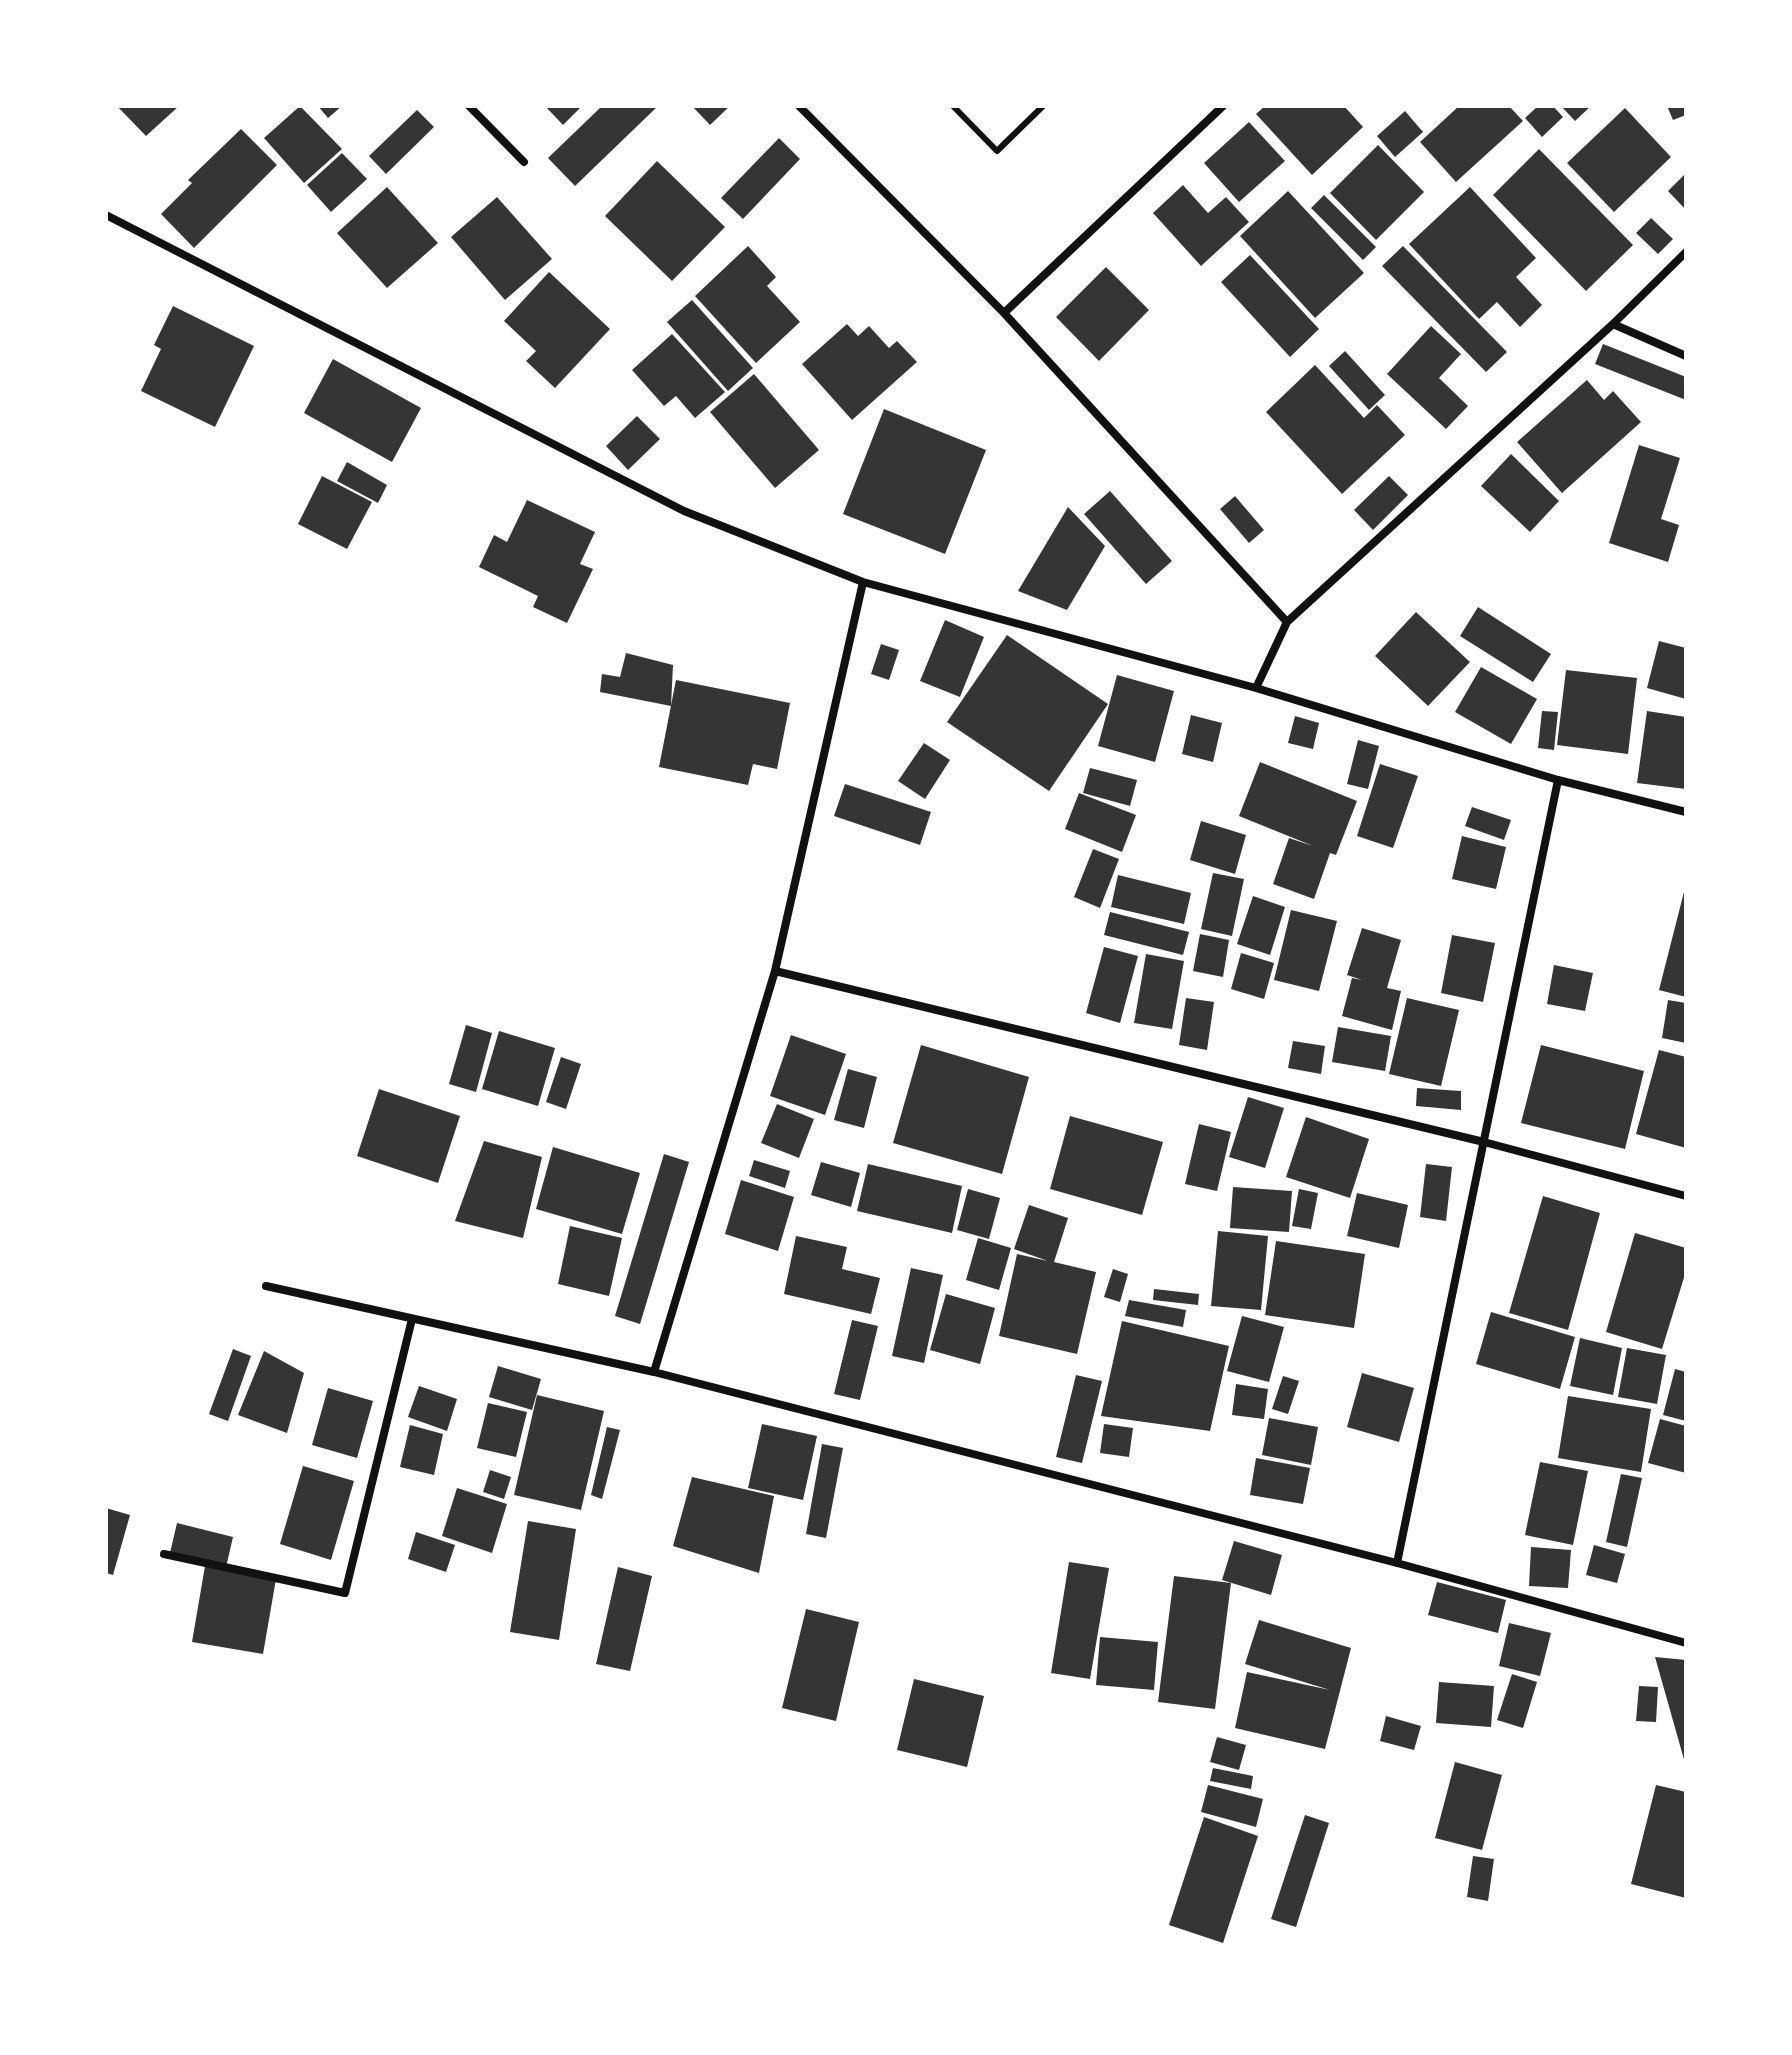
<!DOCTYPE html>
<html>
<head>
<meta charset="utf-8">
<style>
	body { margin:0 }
	#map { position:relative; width:1792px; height:2055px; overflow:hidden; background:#fff; font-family:"Roboto Condensed",sans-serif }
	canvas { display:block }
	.frame { position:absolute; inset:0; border:108px solid #fff; pointer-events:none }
</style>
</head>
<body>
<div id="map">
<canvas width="1792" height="2055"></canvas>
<div class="frame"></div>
</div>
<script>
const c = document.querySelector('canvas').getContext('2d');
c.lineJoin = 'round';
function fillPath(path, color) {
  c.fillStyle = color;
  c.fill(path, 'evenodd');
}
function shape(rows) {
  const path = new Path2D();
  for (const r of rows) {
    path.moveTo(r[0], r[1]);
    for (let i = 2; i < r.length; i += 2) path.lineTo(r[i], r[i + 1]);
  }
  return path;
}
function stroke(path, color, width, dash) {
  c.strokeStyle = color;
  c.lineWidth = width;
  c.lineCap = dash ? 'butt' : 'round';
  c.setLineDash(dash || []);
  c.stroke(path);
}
const building = shape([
	[117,106,179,106,146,136],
	[300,106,342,149,304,183,264,138],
	[318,106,342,106,328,118],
	[545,106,582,106,563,125],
	[602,106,658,106,575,186,548,158],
	[692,106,730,106,710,125],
	[1265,106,1344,106,1363,127,1312,175,1256,114],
	[1459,106,1509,106,1523,121,1456,182,1420,142],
	[1538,106,1553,106,1563,117,1542,137,1525,118],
	[1561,106,1591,106,1575,121],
	[1667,106,1686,106,1686,115,1673,120],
	[1625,108,1671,157,1614,212,1567,163],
	[417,110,434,127,386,174,369,156],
	[1405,111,1423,132,1395,157,1377,136],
	[1249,122,1285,161,1239,202,1204,163],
	[241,129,277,165,194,248,161,214,192,183,188,180],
	[779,138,800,159,743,219,721,198],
	[1378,145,1424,192,1376,240,1330,193],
	[1539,149,1633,245,1586,291,1493,195],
	[342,153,367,179,331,212,307,185],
	[657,161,725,227,672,281,605,216],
	[1686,173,1686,210,1668,191],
	[1183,185,1208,213,1226,197,1249,222,1201,266,1153,213],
	[387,187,438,243,387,288,337,233],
	[1470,187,1536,258,1516,277,1542,305,1520,327,1497,302,1479,319,1409,244],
	[1288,191,1364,273,1315,318,1240,236],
	[1324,195,1376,247,1363,260,1311,208],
	[497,197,552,259,505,300,451,237],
	[1651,218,1673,239,1658,254,1636,233],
	[748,246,776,277,767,286,800,322,756,363,695,296],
	[1403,246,1507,352,1486,372,1382,266],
	[1250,255,1319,329,1290,357,1221,282],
	[1106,267,1149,310,1099,361,1056,317],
	[549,272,610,329,555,388,526,361,536,351,504,321],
	[692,300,753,368,728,391,667,322],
	[173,306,254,346,215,427,141,391,161,349,154,345],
	[847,324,858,336,869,326,889,348,897,341,917,362,852,420,802,364],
	[1431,326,1461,354,1439,378,1468,406,1446,429,1387,374],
	[672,334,725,392,695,418,676,396,664,406,632,370],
	[1603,344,1686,377,1686,400,1595,364],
	[1345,351,1385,395,1369,410,1329,366],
	[333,359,421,408,392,462,304,413],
	[1315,365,1364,418,1377,405,1405,435,1342,494,1266,412],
	[754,374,819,450,775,488,710,412],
	[1587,380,1604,400,1613,391,1641,422,1562,493,1517,442],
	[884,409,986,450,945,554,843,514],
	[637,416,660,439,628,470,606,446],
	[1639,445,1680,458,1661,519,1679,525,1668,562,1609,543],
	[1511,454,1559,501,1530,532,1481,486],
	[347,462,387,485,378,503,337,481],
	[322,476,372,502,347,549,298,524],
	[1389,476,1408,495,1373,530,1354,510],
	[1110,491,1172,561,1146,584,1084,514],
	[1235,496,1264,530,1249,543,1220,509],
	[527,500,595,532,580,564,593,569,567,623,533,607,538,596,479,567,494,535,507,542],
	[1068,507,1105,546,1067,610,1018,591],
	[1478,607,1551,654,1533,682,1460,636],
	[1416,612,1470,662,1428,706,1375,656],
	[945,620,984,637,960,697,920,681],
	[1007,635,1108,704,1049,791,947,722],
	[1659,641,1686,648,1686,699,1647,688],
	[881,644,899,650,889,680,871,674],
	[626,653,673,665,671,706,600,692,602,674,620,677],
	[1481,667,1537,699,1511,744,1455,712],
	[1566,670,1637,678,1628,754,1557,745],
	[1117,675,1174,691,1155,762,1098,746],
	[676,680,790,703,777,769,753,764,748,785,659,767],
	[1542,711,1558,712,1554,750,1538,748],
	[1647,711,1686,717,1686,789,1637,783],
	[1191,715,1222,723,1213,762,1182,754],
	[1295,716,1319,723,1313,749,1288,743],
	[1358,740,1379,746,1368,789,1347,784],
	[924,743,950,760,925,799,898,781],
	[1260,762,1357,801,1336,855,1330,853,1314,899,1273,884,1289,838,1313,846,1239,816],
	[1380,764,1418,776,1393,848,1357,836],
	[1090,768,1137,780,1130,806,1083,793],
	[845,784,931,812,920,845,834,816],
	[1079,793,1136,815,1122,852,1065,829],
	[1472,807,1511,820,1504,840,1465,826],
	[1201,821,1246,835,1235,874,1190,860],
	[1462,836,1506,847,1496,889,1452,879],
	[1093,849,1119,859,1100,908,1074,897],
	[1213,873,1244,879,1232,936,1201,929],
	[1118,875,1191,893,1184,924,1111,907],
	[1685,888,1686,888,1686,997,1659,990],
	[1253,896,1285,907,1270,955,1237,944],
	[1291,910,1337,921,1319,991,1274,980],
	[1110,912,1189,932,1183,955,1104,935],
	[1362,928,1401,940,1387,988,1401,991,1392,1030,1342,1016,1352,978,1362,980,1347,975],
	[1200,934,1229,940,1223,977,1193,971],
	[1452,935,1495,943,1483,1002,1441,993],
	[1104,947,1138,956,1120,1023,1086,1013],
	[1241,953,1274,963,1264,999,1231,989],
	[1146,954,1184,961,1172,1029,1134,1023],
	[1554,965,1593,973,1585,1011,1547,1004],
	[1186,998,1214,1002,1207,1050,1179,1045],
	[1407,998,1459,1010,1441,1086,1389,1074],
	[1668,1000,1686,1003,1686,1043,1662,1038],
	[466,1025,492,1033,476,1092,449,1084],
	[1338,1027,1391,1036,1385,1071,1332,1062],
	[499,1031,555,1048,538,1106,482,1089],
	[791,1035,846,1054,825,1115,770,1096],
	[1293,1041,1325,1046,1321,1074,1288,1068],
	[921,1045,1029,1077,1002,1174,893,1143],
	[1541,1045,1644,1071,1625,1149,1521,1123],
	[1659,1050,1686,1057,1686,1148,1636,1134],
	[561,1057,581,1064,566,1109,546,1102],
	[848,1069,877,1077,864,1128,834,1120],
	[1417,1088,1461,1091,1461,1110,1416,1106],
	[379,1089,460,1116,438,1183,357,1156],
	[1248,1097,1284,1108,1265,1168,1229,1157],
	[777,1104,814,1119,799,1158,761,1143],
	[1070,1116,1163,1142,1142,1215,1050,1189],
	[1306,1117,1369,1139,1350,1198,1286,1177],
	[1199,1124,1231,1132,1217,1191,1185,1184],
	[484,1141,542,1157,523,1238,455,1221],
	[553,1147,640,1173,622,1234,536,1209],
	[664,1154,689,1162,640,1324,615,1316],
	[754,1160,790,1171,785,1188,749,1176],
	[821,1162,860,1173,851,1207,811,1195],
	[868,1164,962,1186,952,1233,857,1211],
	[1426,1164,1452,1167,1446,1221,1420,1217],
	[741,1180,794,1197,778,1251,725,1234],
	[1233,1187,1292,1191,1289,1232,1230,1228],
	[968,1189,1000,1198,989,1239,957,1230],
	[1299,1189,1318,1193,1311,1229,1292,1226],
	[1357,1193,1408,1205,1399,1248,1347,1236],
	[1543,1196,1600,1213,1568,1330,1509,1313],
	[1029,1205,1068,1218,1054,1262,1096,1272,1077,1354,999,1336,1017,1254,1048,1261,1014,1249],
	[570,1226,622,1238,609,1296,558,1284],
	[1218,1231,1268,1236,1261,1310,1211,1306],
	[1635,1233,1686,1248,1686,1271,1662,1349,1606,1332],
	[796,1236,847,1247,842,1269,880,1278,871,1314,784,1294],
	[978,1238,1011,1248,999,1290,966,1280],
	[1276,1241,1365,1254,1354,1328,1265,1315],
	[911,1268,943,1275,924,1363,892,1356],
	[1113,1269,1128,1274,1120,1302,1104,1297],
	[1154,1289,1199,1294,1198,1305,1153,1300],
	[946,1294,995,1308,980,1364,930,1350],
	[1129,1300,1186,1310,1183,1327,1125,1316],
	[1491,1312,1575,1337,1560,1389,1476,1364],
	[1242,1316,1284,1327,1269,1382,1227,1371],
	[852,1320,878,1326,860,1400,834,1394],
	[1122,1321,1229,1346,1210,1431,1101,1416],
	[1580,1338,1622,1348,1613,1395,1570,1386],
	[1627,1348,1666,1355,1657,1404,1618,1397],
	[233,1349,251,1356,228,1421,209,1414],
	[264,1351,304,1373,287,1433,238,1415],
	[498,1366,541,1379,532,1410,489,1397],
	[1675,1369,1686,1372,1686,1421,1663,1415],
	[1362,1373,1414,1388,1399,1442,1347,1427],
	[1076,1375,1102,1381,1082,1463,1056,1457],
	[1283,1376,1299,1381,1288,1414,1272,1409],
	[1236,1384,1268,1389,1264,1419,1232,1415],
	[419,1386,457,1399,447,1431,408,1417],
	[328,1388,373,1401,357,1458,312,1445],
	[537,1395,604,1411,581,1510,514,1495],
	[1568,1396,1651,1409,1641,1472,1558,1458],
	[488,1403,527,1412,516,1457,477,1448],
	[1269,1418,1318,1427,1311,1465,1262,1455],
	[1660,1419,1686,1426,1686,1473,1648,1463],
	[762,1424,817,1436,803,1500,748,1488],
	[1104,1424,1133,1428,1129,1457,1100,1453],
	[410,1425,443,1434,434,1475,400,1467],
	[607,1427,620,1430,602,1499,591,1495],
	[822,1444,843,1448,826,1538,806,1534],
	[1256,1458,1310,1468,1303,1504,1250,1495],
	[1540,1462,1588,1471,1573,1545,1525,1535],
	[303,1466,354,1481,331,1560,280,1544],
	[490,1470,511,1477,504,1499,483,1492],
	[1621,1474,1642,1478,1627,1547,1606,1542],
	[692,1477,774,1496,759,1573,673,1546],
	[457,1488,507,1504,492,1553,442,1536],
	[106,1508,130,1515,113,1575,106,1573],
	[528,1521,576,1529,559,1640,510,1632],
	[177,1523,233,1537,226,1567,170,1553],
	[416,1532,455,1545,446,1572,408,1559],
	[1234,1541,1282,1555,1271,1595,1222,1580],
	[1594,1545,1625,1554,1617,1583,1586,1575],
	[1531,1547,1571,1550,1568,1588,1529,1586],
	[1069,1562,1109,1568,1090,1679,1051,1673],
	[205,1566,276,1579,263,1654,192,1642],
	[618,1567,652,1576,630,1671,596,1664],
	[1174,1576,1231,1583,1215,1709,1158,1702],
	[1437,1582,1506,1600,1498,1633,1428,1615],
	[806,1609,859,1622,836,1721,782,1708],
	[1259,1620,1351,1648,1325,1749,1235,1728,1247,1672,1330,1690,1245,1664],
	[1509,1623,1551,1633,1540,1676,1499,1666],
	[1100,1637,1158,1642,1154,1690,1096,1685],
	[1655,1657,1686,1660,1686,1763,1685,1763],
	[1512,1674,1537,1682,1523,1728,1497,1720],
	[914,1679,984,1696,967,1767,897,1750],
	[1439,1682,1494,1686,1491,1727,1436,1723],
	[1639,1686,1658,1687,1656,1722,1636,1721],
	[1386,1716,1421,1726,1414,1750,1380,1741],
	[1217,1737,1246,1745,1239,1770,1210,1762],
	[1455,1762,1502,1775,1482,1850,1435,1838],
	[1213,1768,1253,1776,1251,1789,1210,1781],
	[1208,1785,1263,1799,1256,1827,1201,1812],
	[1656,1785,1686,1792,1686,1898,1631,1884],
	[1305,1815,1329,1823,1296,1927,1271,1919],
	[1204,1817,1258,1836,1223,1943,1169,1925],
	[1473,1856,1494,1859,1488,1901,1467,1897]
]);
const service = shape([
	[953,106,997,151,1043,106]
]);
const minor = shape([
	[469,106,524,162],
	[799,106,1004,313,1287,622,1256,688],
	[106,215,684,511,863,582,1256,688,1558,780,1686,812],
	[1004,313,1223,106],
	[1613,324,1686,356],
	[1287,622,1613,324,1686,252],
	[775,971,1484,1142,1686,1196],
	[266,1286,654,1372,1397,1563,1686,1643],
	[654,1372,775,971,863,582],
	[164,1554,345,1593,412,1319],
	[1397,1563,1558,780]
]);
fillPath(building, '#353535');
stroke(service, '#111', 6);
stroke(minor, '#111', 8);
</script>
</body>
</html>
